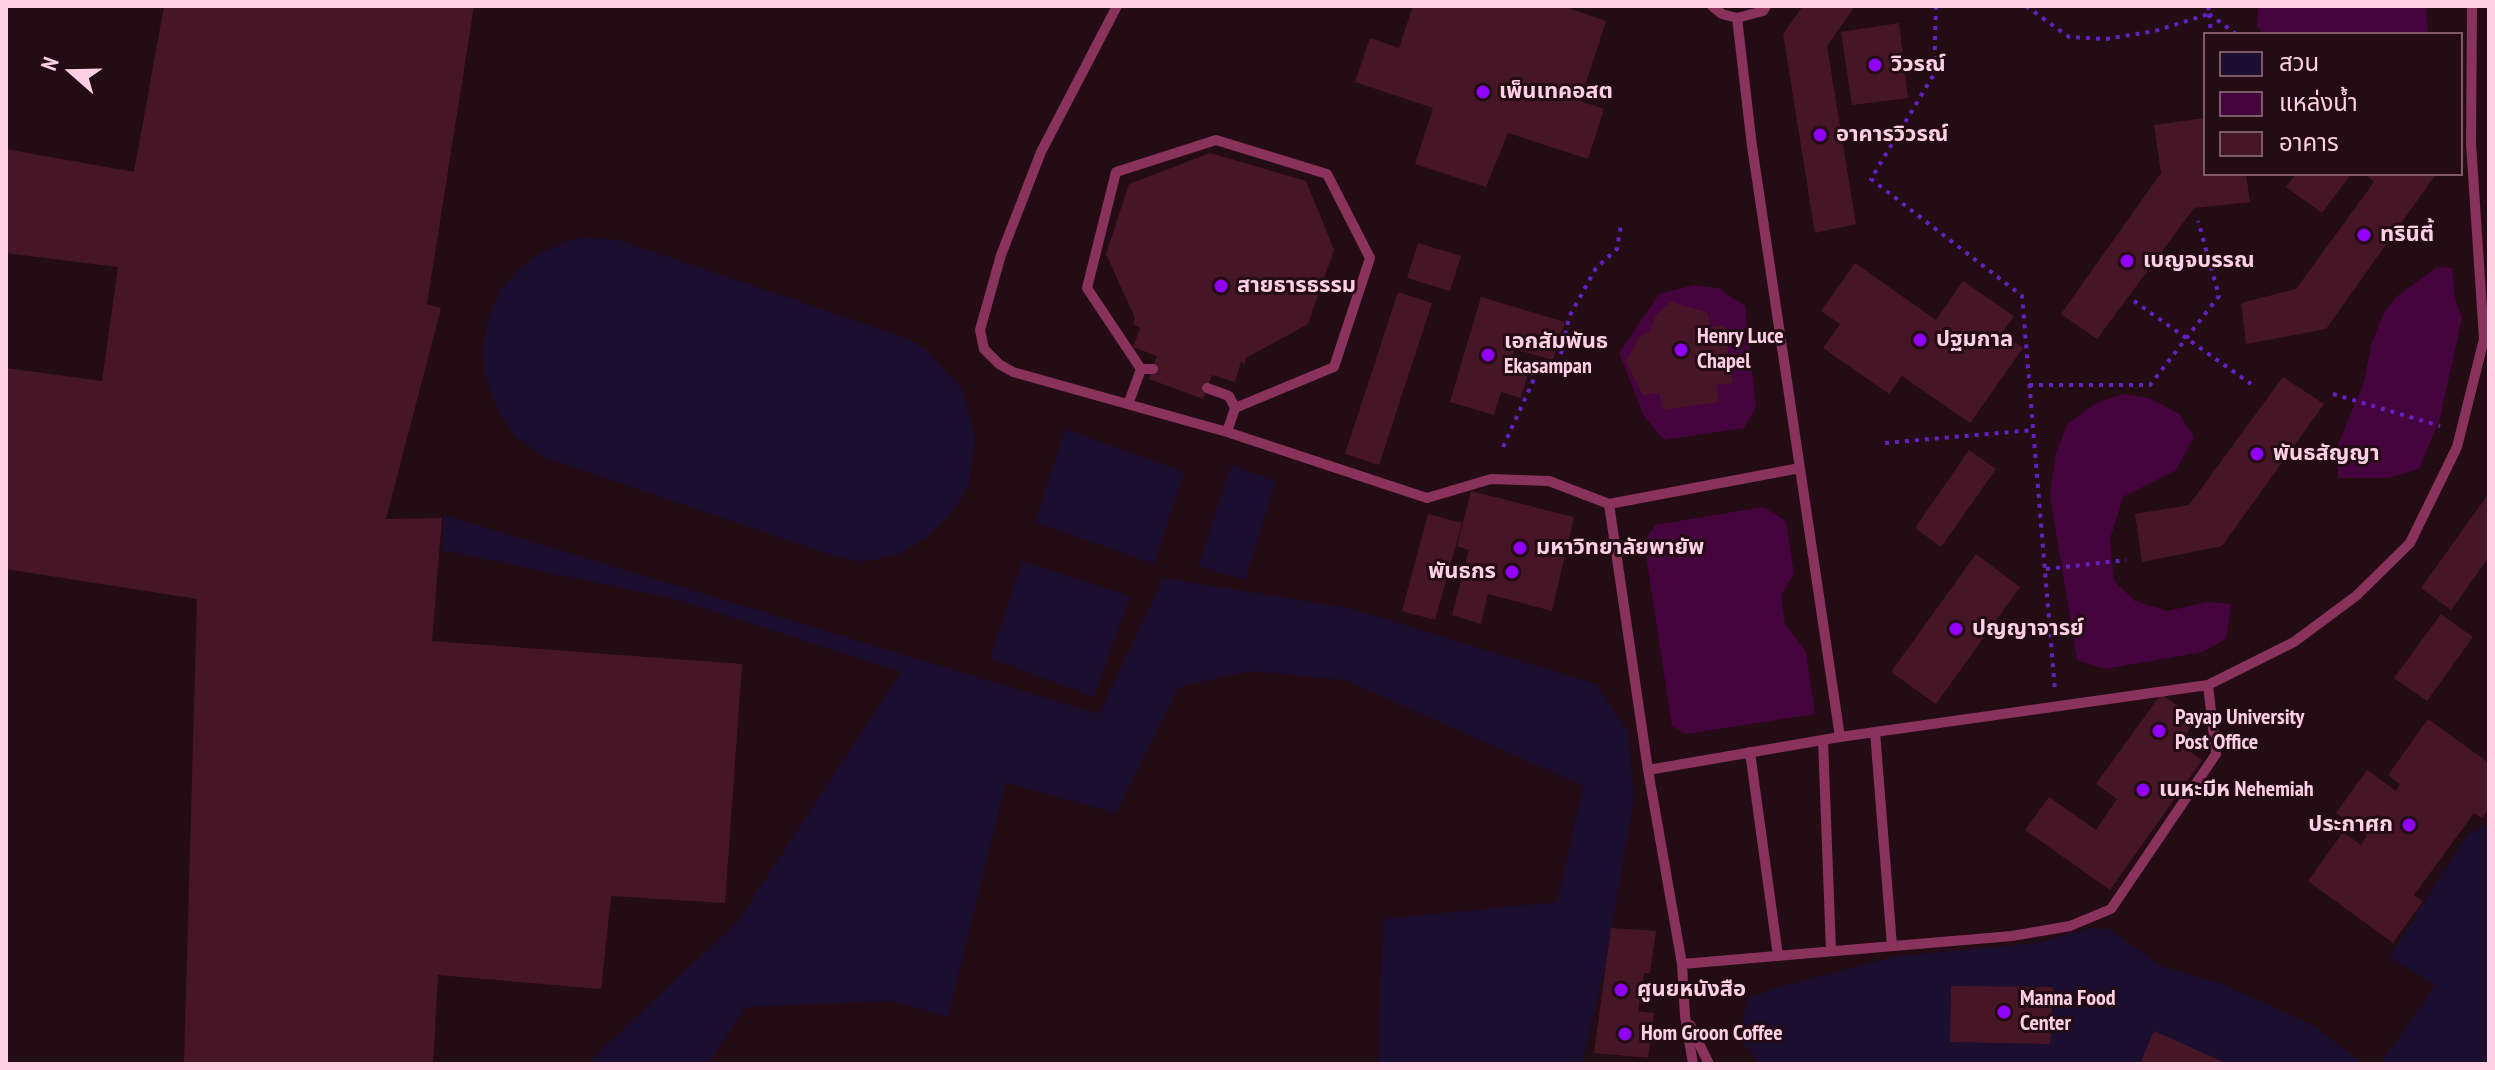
<!DOCTYPE html>
<html>
<head>
<meta charset="utf-8">
<style>
	body { margin:0 }
	#map { position:relative; width:2495px; height:1070px; overflow:hidden; background:#240c14; font-family:"PT Sans Narrow","Noto Sans Thai",sans-serif }
	canvas { display:block }
	.frame { position:absolute; inset:0; border:8px solid #ffcfe3; pointer-events:none }
	.legend { position:absolute; left:2203px; top:32px; width:260px; height:144px; box-sizing:border-box; background:#240c14; border:2px solid #7c5a67; margin:0; padding:10px 14px; list-style:none; font-size:24px; color:#ffcfe3 }
	.legend li { display:flex; align-items:center; gap:16px; height:40px }
	.legend b { width:40px; border:2px solid #7c5a67 }
	.north { position:absolute; left:32px; top:32px; width:80px; height:80px; -webkit-text-stroke:6px #240c14; paint-order:stroke; rotate:290deg; font-size:22px; font-weight:700; line-height:32px; text-align:center; color:#ffcfe3 }
	.north::after { content:''; display:block; margin:auto; width:28px; height:36px; background:#ffcfe3; clip-path:polygon(50% 0,100% 100%,50% 72%,0 100%) }
</style>
</head>
<body>
<div id="map">
<canvas width="2495" height="1070"></canvas>
<div class="frame"></div>
<ul class="legend">
<li><b style="height:22px;background:#1c0e2f"></b>สวน</li>
<li><b style="height:22px;background:#45043e"></b>แหล่งน้ำ</li>
<li><b style="height:22px;background:#471626"></b>อาคาร</li>
</ul>
<div class="north">N</div>
</div>
<script>
const c = document.querySelector('canvas').getContext('2d');
c.lineJoin = 'round';
function fillPath(path, color) {
  c.fillStyle = color;
  c.fill(path, 'evenodd');
}
function shape(rows) {
  const path = new Path2D();
  for (const r of rows) {
    path.moveTo(r[0], r[1]);
    for (let i = 2; i < r.length; i += 2) path.lineTo(r[i], r[i + 1]);
  }
  return path;
}
function stroke(path, color, width, dash) {
  c.strokeStyle = color;
  c.lineWidth = width;
  c.lineCap = dash ? 'butt' : 'round';
  c.setLineDash(dash || []);
  c.stroke(path);
}
function label(font, color, halo, rows, align = 'center') {
  c.font = font + ' "PT Sans Narrow","Noto Sans Thai",sans-serif';
  c.lineWidth = 6;
  c.setLineDash([]);
  c.textBaseline = 'middle';
  c.strokeStyle = halo;
  c.fillStyle = color;
  for (const [text, x, y, turn = 0] of rows) {
    c.save();
    c.translate(x, y);
    c.rotate((+turn || 0) * Math.PI / 180);
    c.textAlign = isNaN(turn) ? turn : align;
    if (halo) c.strokeText(text, 0, 0);
    c.fillText(text, 0, 0);
    c.restore();
  }
}
const green = shape([
	[586,237,619,240,906,338,924,348,962,388,975,437,969,486,950,515,926,538,898,555,862,562,834,556,543,457,515,436,498,411,485,375,483,345,489,316,501,289,519,269,540,253,566,241],
	[1065,429,1185,472,1154,564,1035,522],
	[1231,465,1276,481,1245,580,1198,566],
	[444,515,1099,714,1163,578,1349,608,1596,684,1628,732,1634,799,1605,967,1582,1064,1378,1064,1383,919,1557,902,1583,786,1345,680,1251,671,1179,687,1116,813,1006,783,948,1017,891,1001,746,1007,708,1064,586,1064,737,922,901,672,678,600,442,550],
	[1022,561,1130,596,1094,697,990,658],
	[2489,822,2489,1064,2380,1064,2435,985,2389,957,2467,835],
	[2090,928,2110,929,2161,966,2223,984,2314,1026,2364,1064,1760,1064,1738,1037,1748,998,1781,986,1898,956,2036,943]
]);
const water = shape([
	[2258,6,2426,6,2428,34,2263,34,2257,26],
	[2437,267,2452,268,2455,298,2462,318,2440,418,2419,469,2388,478,2338,478,2337,447,2364,382,2371,345,2384,313,2396,297],
	[1694,285,1718,288,1745,306,1756,407,1744,428,1664,440,1644,416,1619,353,1659,294],
	[2123,394,2150,398,2179,414,2194,437,2176,470,2123,497,2110,539,2114,581,2135,601,2167,611,2208,602,2231,604,2226,639,2203,652,2105,669,2077,660,2050,495,2056,453,2068,423,2097,403],
	[1763,507,1786,521,1794,574,1781,595,1785,624,1806,652,1815,714,1686,734,1672,726,1644,542,1655,525]
]);
const building = shape([
	[164,6,474,6,427,304,441,308,386,519,442,518,432,641,742,664,725,903,611,896,601,989,438,975,433,1064,184,1064,197,599,6,569,6,368,102,381,118,267,6,253,6,149,134,172],
	[1413,6,1562,6,1606,21,1580,101,1604,109,1588,159,1508,133,1486,187,1415,164,1433,108,1355,82,1370,38,1399,48],
	[1803,6,1855,6,1827,46,1856,224,1815,233,1783,34],
	[1899,23,1908,98,1852,105,1841,32],
	[2205,118,2205,174,2246,174,2250,202,2194,208,2097,339,2061,314,2161,173,2154,125],
	[1210,153,1306,181,1334,250,1308,324,1246,358,1245,364,1241,362,1235,382,1212,375,1203,399,1149,379,1157,356,1133,347,1140,328,1133,324,1135,318,1106,254,1129,184],
	[2296,174,2351,174,2322,213,2286,187],
	[2365,174,2436,174,2326,329,2246,344,2241,303,2296,289,2374,182],
	[1418,243,1461,256,1450,291,1407,278],
	[1855,263,1936,320,1963,281,2014,316,2002,333,2023,348,1970,423,1902,376,1889,394,1823,348,1840,324,1821,311],
	[1398,292,1432,303,1379,465,1345,454],
	[1481,297,1565,322,1553,360,1514,349,1511,361,1530,366,1521,398,1501,392,1494,415,1450,402],
	[1671,302,1708,313,1710,327,1724,325,1733,383,1716,385,1719,402,1663,410,1659,393,1643,395,1626,362,1639,338,1651,330,1656,315],
	[2283,377,2324,404,2222,546,2142,562,2135,514,2189,505],
	[1969,450,1996,469,1941,547,1915,528],
	[1471,491,1574,517,1552,611,1488,594,1481,624,1452,615,1469,550,1457,546],
	[2489,493,2489,557,2451,610,2421,588],
	[1428,514,1462,523,1435,620,1402,611],
	[1976,554,2020,587,1936,704,1891,672],
	[2441,614,2473,637,2427,701,2394,678],
	[2161,694,2196,719,2179,744,2202,760,2110,890,2025,830,2049,797,2096,830,2117,799,2096,784],
	[2428,719,2489,763,2489,808,2482,818,2474,813,2414,895,2423,901,2393,943,2308,881,2343,832,2361,845,2367,836,2336,813,2367,770,2396,791,2400,784,2388,775],
	[1611,928,1656,931,1650,973,1644,973,1638,1011,1654,1013,1648,1058,1594,1053],
	[1951,986,2053,987,2050,1044,1950,1042],
	[2154,1031,2228,1064,2140,1064]
]);
const path = shape([
	[1936,6,1934,74,1871,179,2022,296,2055,691],
	[2026,6,2069,37,2106,39,2155,31,2209,14,2208,6],
	[2209,14,2236,34],
	[2209,14,2211,34],
	[2134,301,2251,384],
	[2029,385,2150,385,2219,296,2198,221],
	[2333,394,2440,426],
	[1885,443,2033,430],
	[1503,447,1539,368,1558,368,1569,317,1596,268,1617,249,1621,225],
	[2046,569,2126,560]
]);
const service = shape([
	[1117,6,1041,152,1001,255,980,330,984,349,999,364,1013,372,1227,432,1427,498,1491,479,1549,481,1609,504,1800,468],
	[1712,6,1722,14,1737,18,1763,11,1766,6],
	[1737,18,1752,146,1840,737],
	[1141,369,1087,288,1116,172,1216,140,1327,174,1370,258,1334,367,1235,408],
	[1207,388,1229,396,1235,408,1227,432],
	[1129,402,1141,369,1153,369],
	[1609,504,1648,770,1682,964,1685,1016,1693,1064],
	[1875,732,1892,946],
	[1823,740,1831,951],
	[1750,752,1778,956],
	[1648,770,1840,737,2208,685,2294,642,2356,596,2410,543,2457,447,2484,339,2471,144,2472,6],
	[1682,964,2012,936,2070,926,2111,909,2216,754,2208,685],
	[1690,1025,1709,1064]
]);
const markers = [
	[1875,65,8,"#9000fa"],
	[1483,92,8,"#9000fa"],
	[1820,135,8,"#9000fa"],
	[2364,235,8,"#9000fa"],
	[2127,261,8,"#9000fa"],
	[1221,286,8,"#9000fa"],
	[1920,340,8,"#9000fa"],
	[1681,350,8,"#9000fa"],
	[1488,355,8,"#9000fa"],
	[2257,454,8,"#9000fa"],
	[1520,548,8,"#9000fa"],
	[1512,572,8,"#9000fa"],
	[1956,629,8,"#9000fa"],
	[2159,731,8,"#9000fa"],
	[2143,790,8,"#9000fa"],
	[2409,825,8,"#9000fa"],
	[1621,990,8,"#9000fa"],
	[2004,1012,8,"#9000fa"],
	[1625,1034,8,"#9000fa"]
];
const poiNames = [
	["วิวรณ์",1891,65],
	["เพ็นเทคอสต",1499,92],
	["อาคารวิวรณ์",1836,135],
	["ทรินิตี้",2380,235],
	["เบญจบรรณ",2143,261],
	["สายธารธรรม",1237,286],
	["Henry Luce",1697,337],
	["Chapel",1697,362],
	["ปฐมกาล",1936,340],
	["เอกสัมพันธ",1504,342],
	["Ekasampan",1504,367],
	["พันธสัญญา",2273,454],
	["มหาวิทยาลัยพายัพ",1536,548],
	["พันธกร",1496,572,"right"],
	["ปญญาจารย์",1972,629],
	["Payap University",2175,718],
	["Post Office",2175,743],
	["เนหะมีห Nehemiah",2159,790],
	["ประกาศก",2393,825,"right"],
	["ศูนยหนังสือ",1637,990],
	["Manna Food",2020,999],
	["Center",2020,1024],
	["Hom Groon Coffee",1641,1034]
];
fillPath(green, '#1c0e2f');
fillPath(water, '#45043e');
fillPath(building, '#471626');
stroke(path, '#6321c1', 4, [4, 6]);
stroke(service, '#88325c', 10);
for (const [x, y, r, color] of markers) {
  const dot = new Path2D();
  dot.arc(x, y, r, 0, 2 * Math.PI);
  c.fillStyle = color;
  c.fill(dot);
  stroke(dot, '#240c14', 3);
}
label('bold 22px', '#ffcfe3', '#240c14', poiNames, 'left');
</script>
</body>
</html>
